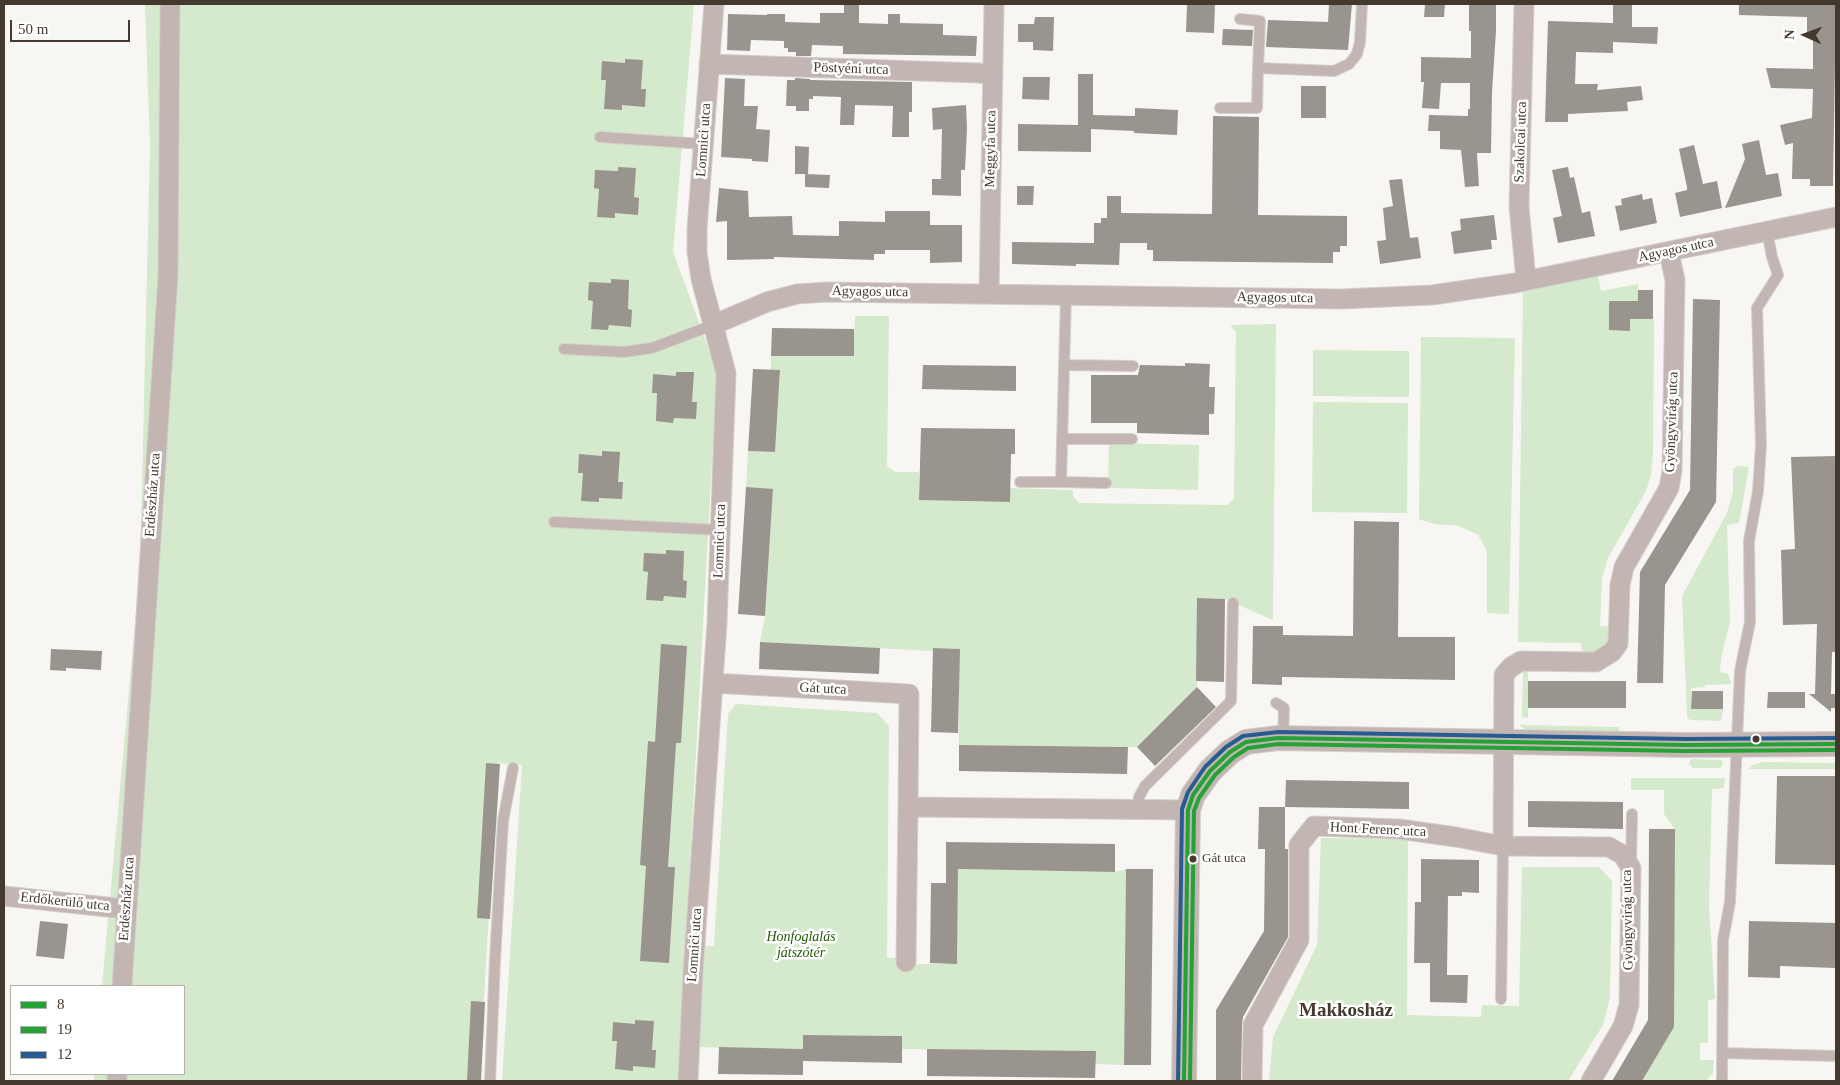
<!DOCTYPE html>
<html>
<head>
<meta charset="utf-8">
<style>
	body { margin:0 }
	#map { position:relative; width:1840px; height:1085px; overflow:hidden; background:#f8f6f3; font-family:Georgia,serif }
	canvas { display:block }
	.frame { position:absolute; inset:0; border:5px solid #44392e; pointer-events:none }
	.legend { position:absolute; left:10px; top:985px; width:175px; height:90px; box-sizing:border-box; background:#fff; border:1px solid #b4b0ab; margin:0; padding:6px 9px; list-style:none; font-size:15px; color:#44392e }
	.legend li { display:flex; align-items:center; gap:10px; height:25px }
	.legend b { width:25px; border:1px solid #b4b0ab }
	.north { position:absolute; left:1780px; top:10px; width:50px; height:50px; -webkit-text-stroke:4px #fff; paint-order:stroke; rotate:272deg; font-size:14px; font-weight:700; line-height:20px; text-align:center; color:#44392e }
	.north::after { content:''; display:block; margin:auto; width:18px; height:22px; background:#44392e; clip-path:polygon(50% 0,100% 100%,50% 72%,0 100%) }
	.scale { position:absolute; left:10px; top:20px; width:120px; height:22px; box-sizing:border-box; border:2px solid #44392e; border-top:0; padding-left:6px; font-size:15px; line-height:18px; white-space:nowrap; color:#44392e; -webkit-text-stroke:4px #fff; paint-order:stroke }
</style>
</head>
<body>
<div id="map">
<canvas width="1840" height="1085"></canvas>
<div class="frame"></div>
<ul class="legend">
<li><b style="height:6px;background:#25a235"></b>8</li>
<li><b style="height:6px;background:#25a235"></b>19</li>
<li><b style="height:6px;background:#275b91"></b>12</li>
</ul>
<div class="north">N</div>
<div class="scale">50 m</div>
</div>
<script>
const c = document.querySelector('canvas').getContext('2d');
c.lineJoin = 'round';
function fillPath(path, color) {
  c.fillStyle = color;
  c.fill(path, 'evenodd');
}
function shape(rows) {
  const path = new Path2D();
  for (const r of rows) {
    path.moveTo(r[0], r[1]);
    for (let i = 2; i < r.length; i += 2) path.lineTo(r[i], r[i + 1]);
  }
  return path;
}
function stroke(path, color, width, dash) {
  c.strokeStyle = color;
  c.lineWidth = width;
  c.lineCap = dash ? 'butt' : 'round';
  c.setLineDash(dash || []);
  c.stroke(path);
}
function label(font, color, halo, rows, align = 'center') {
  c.font = font + ' Georgia,serif';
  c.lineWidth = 5;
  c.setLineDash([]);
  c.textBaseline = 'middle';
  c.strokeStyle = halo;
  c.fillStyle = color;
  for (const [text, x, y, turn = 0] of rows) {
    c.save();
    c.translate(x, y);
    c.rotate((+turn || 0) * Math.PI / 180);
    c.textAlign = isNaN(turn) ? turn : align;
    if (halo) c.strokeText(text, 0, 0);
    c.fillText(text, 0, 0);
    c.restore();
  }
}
const green = shape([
	[145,4,694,4,673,252,717,371,678,1081,502,1081,522,765,498,763,479,1081,94,1081,94,1074,184,1074,184,986,102,986,140,569,150,146],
	[1598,276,1601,291,1638,284,1638,319,1653,319,1654,324,1653,455,1651,475,1646,491,1608,558,1602,578,1600,626,1612,627,1609,639,1602,648,1592,654,1582,655,1581,643,1518,642,1523,289],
	[855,316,889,316,887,466,895,472,919,472,919,500,1010,502,1010,488,1073,490,1073,496,1079,503,1227,505,1234,499,1236,332,1230,325,1276,324,1273,620,1225,599,1197,598,1197,687,1137,747,1128,747,959,745,959,649,933,648,933,651,760,642,765,616,773,490,746,488,748,451,775,452,780,371,771,370,771,355,853,356],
	[1421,337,1515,338,1509,614,1487,613,1487,551,1478,535,1459,526,1435,524,1419,519],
	[1313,350,1409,351,1409,397,1313,396],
	[1313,402,1408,403,1407,513,1312,512],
	[1109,443,1199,445,1198,490,1108,488],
	[1738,466,1749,467,1739,523,1727,525,1730,622,1721,658,1720,672,1728,674,1732,684,1705,685,1705,687,1691,688,1692,709,1723,709,1721,721,1692,720,1688,719,1687,716,1682,596,1727,513,1733,492,1733,469],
	[1528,669,1528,718,1522,717,1522,714,1523,672],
	[736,704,877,713,889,726,887,958,899,958,899,965,957,963,958,869,1115,872,1126,869,1124,1065,1095,1064,1095,1051,902,1049,902,1036,804,1035,803,1049,696,1047,703,946,714,946,728,714],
	[1519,725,1619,727,1619,733,1528,731],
	[1691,759,1722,760,1723,764,1721,768,1693,768,1689,764],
	[1763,762,1836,763,1836,769,1749,769,1753,765],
	[1631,778,1725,778,1724,788,1712,789,1709,907,1715,999,1708,1000,1708,1043,1700,1043,1700,1060,1714,1060,1713,1073,1706,1081,1642,1081,1670,1033,1675,829,1664,814,1664,790,1631,790],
	[1321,838,1408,839,1407,1015,1481,1017,1482,1005,1519,1006,1522,867,1599,867,1612,881,1610,998,1603,1025,1568,1081,1269,1081,1273,1037,1317,945]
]);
const building = shape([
	[844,4,859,4,859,23,888,24,888,14,900,14,900,23,943,24,943,35,977,36,976,56,843,54,843,46,812,45,811,56,796,56,796,52,788,52,788,48,784,48,784,41,751,40,750,51,727,50,728,14,767,15,767,14,785,14,785,22,820,23,820,13,844,13],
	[1187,4,1215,4,1214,33,1186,32],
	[1329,4,1352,4,1348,50,1266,47,1268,20,1328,22],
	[1425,4,1445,4,1444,17,1424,17],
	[1469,4,1496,4,1496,31,1492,92,1491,153,1477,153,1479,186,1465,187,1461,150,1440,149,1440,131,1428,131,1429,115,1468,116,1468,109,1470,109,1470,83,1441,83,1439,109,1422,108,1424,82,1421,82,1421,57,1471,58,1471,31,1469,31],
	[1613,4,1632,4,1632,27,1658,27,1657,44,1613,42,1613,53,1576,52,1575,84,1598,84,1597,90,1641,86,1643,100,1627,102,1628,111,1568,114,1568,122,1545,122,1548,21,1613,23],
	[1739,4,1836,4,1833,186,1810,186,1810,179,1792,179,1793,143,1785,145,1780,125,1812,118,1813,89,1771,88,1766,68,1813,69,1813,38,1812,38,1812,33,1807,33,1807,17,1739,15],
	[1035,17,1054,17,1053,51,1033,50,1033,42,1018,42,1018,24,1034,24],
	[1223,29,1253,30,1252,46,1222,45],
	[625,59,643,60,641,89,646,89,645,107,622,105,622,110,604,109,606,80,601,80,602,61,625,63],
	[1078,74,1093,74,1093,115,1135,116,1135,108,1178,110,1177,135,1134,133,1134,131,1091,129,1091,152,1018,151,1018,124,1078,125],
	[1023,77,1050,77,1049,100,1022,99],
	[725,78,745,79,744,106,758,106,756,129,770,130,768,162,752,161,752,159,721,157],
	[795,78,810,79,810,80,912,82,912,112,909,112,909,137,892,137,893,106,855,105,854,125,840,125,841,97,813,96,813,99,809,99,809,111,796,111,796,106,786,106,787,80,795,80],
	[1301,86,1326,86,1326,118,1301,118],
	[966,105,967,128,965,170,961,170,961,196,932,195,932,179,941,179,942,129,933,130,932,108],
	[1213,116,1259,117,1258,215,1347,216,1347,246,1340,246,1340,252,1333,252,1333,263,1153,261,1153,250,1147,250,1147,243,1120,243,1119,265,1076,264,1076,266,1012,264,1012,242,1094,243,1094,223,1101,223,1101,218,1107,218,1107,196,1121,196,1121,213,1212,214],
	[1759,140,1766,175,1778,173,1782,196,1725,208,1745,159,1742,144],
	[1694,145,1703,184,1717,181,1722,208,1680,217,1675,193,1687,190,1687,187,1679,149],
	[795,146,809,147,808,174,795,174],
	[618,167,636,168,634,197,639,198,638,215,615,213,615,218,597,217,599,189,594,188,595,170,618,171],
	[1568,167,1570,178,1574,177,1582,213,1590,211,1595,236,1558,243,1553,218,1562,216,1552,170],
	[805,174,830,175,829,188,805,187],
	[1402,179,1410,238,1418,237,1421,258,1380,264,1377,241,1386,240,1383,208,1393,206,1389,180],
	[1017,186,1034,186,1033,205,1017,205],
	[719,188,748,191,749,217,792,216,793,235,839,236,839,221,885,222,885,211,930,211,930,225,962,225,962,262,930,263,930,250,885,250,885,254,874,254,874,260,774,257,774,259,727,260,727,221,716,222],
	[1642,194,1643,200,1652,198,1657,223,1620,231,1615,206,1622,205,1621,199],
	[1494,215,1497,240,1491,240,1492,249,1454,254,1451,232,1461,230,1460,219],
	[611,279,629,280,628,309,632,310,631,327,609,325,608,330,591,329,593,301,588,300,589,282,611,283],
	[1638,290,1653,290,1653,319,1630,319,1630,331,1609,330,1609,301,1638,301],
	[1693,299,1720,300,1716,502,1665,585,1663,683,1637,683,1640,572,1690,490],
	[772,328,854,329,854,356,771,356],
	[1185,363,1210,364,1209,387,1215,387,1214,414,1209,414,1209,435,1137,433,1137,423,1091,423,1091,375,1138,375,1140,365,1185,366],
	[923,365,1016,366,1016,391,922,389],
	[753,369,780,370,775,452,748,451],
	[676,372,694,372,692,402,697,402,696,419,674,418,673,423,656,421,657,393,652,393,653,374,676,376],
	[921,428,1015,429,1015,454,1011,454,1010,502,919,500],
	[602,451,620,452,618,482,623,482,622,499,599,498,599,502,581,501,583,473,578,473,579,454,602,456],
	[1836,456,1836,652,1832,652,1831,694,1836,694,1836,708,1831,708,1831,712,1809,694,1815,694,1817,624,1783,625,1781,550,1795,549,1791,457],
	[746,487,773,489,765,616,738,614],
	[1354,521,1399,522,1398,637,1455,637,1455,680,1282,677,1282,685,1252,684,1253,626,1283,626,1283,635,1353,636],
	[666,550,684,551,683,580,687,581,686,598,664,596,663,601,646,600,648,572,643,571,644,553,666,554],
	[1197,598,1225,599,1224,682,1196,681],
	[760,642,880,648,879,674,759,669],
	[661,644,687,646,681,743,676,743,668,867,675,867,669,963,640,961,646,866,640,865,648,741,655,742],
	[933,648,960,649,958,733,931,732],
	[51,649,102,651,101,670,66,668,66,671,50,670],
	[1528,681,1626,681,1626,708,1528,708],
	[1197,687,1216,707,1155,766,1137,747],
	[1692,691,1723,691,1723,709,1691,709],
	[1768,692,1805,692,1805,708,1767,708],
	[959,745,1128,747,1127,774,959,771],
	[486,763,500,764,490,919,477,918],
	[1777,776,1836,776,1836,865,1775,864],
	[1286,780,1409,782,1409,809,1285,807],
	[1528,801,1623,802,1623,829,1528,827],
	[1259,807,1285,807,1285,849,1288,849,1288,937,1243,1017,1242,1025,1241,1081,1216,1081,1216,1010,1264,931,1265,849,1258,849],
	[1649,829,1675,829,1674,1027,1642,1081,1612,1081,1648,1020],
	[946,842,1115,844,1115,872,958,869,957,964,930,963,931,883,946,883],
	[1421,859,1479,860,1479,893,1462,892,1462,896,1448,896,1447,975,1468,975,1467,1003,1430,1002,1430,963,1414,963,1415,902,1421,902],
	[1126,869,1153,869,1151,1065,1124,1065],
	[40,921,68,924,64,959,36,956],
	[1749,921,1836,923,1836,968,1780,966,1780,978,1748,977],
	[471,1001,485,1002,481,1081,467,1081],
	[635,1020,654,1021,652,1050,656,1050,655,1068,633,1066,633,1071,615,1069,617,1041,612,1041,613,1022,635,1024],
	[803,1035,902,1036,902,1063,803,1061,803,1075,718,1074,719,1047,803,1049],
	[927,1049,1096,1051,1095,1078,927,1076]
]);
const service = shape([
	[1240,19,1260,21,1258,68,1334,71,1349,64,1357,54,1360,42,1362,4],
	[1220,108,1257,108,1258,68],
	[600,137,703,144],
	[564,349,624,352,652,348,713,325],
	[1064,365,1133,366],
	[1062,439,1132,439],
	[1020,482,1061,482,1066,295],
	[1061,482,1106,483],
	[554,522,721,530],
	[1276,703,1284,708,1283,738],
	[1139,809,1139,797,1145,786,1231,701,1233,603],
	[1631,862,1632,814],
	[1501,999,1503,846],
	[1723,1053,1836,1056],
	[490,1081,495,960,503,821,513,768],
	[1722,1081,1723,940,1730,902,1740,671,1750,622,1749,541,1758,491,1761,445,1757,308,1778,275,1772,257,1767,231]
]);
const minor = shape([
	[1524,4,1519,207,1526,280],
	[709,64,979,73,993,75],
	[989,294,994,4],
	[713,325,767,302,797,294,828,292,1341,299,1432,295,1515,283,1836,217],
	[713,683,909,694,908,807,1188,810],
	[4,896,126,909],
	[906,962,908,807],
	[122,986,168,276,170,4],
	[117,1081,117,1074],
	[688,1081,693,973,717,623,726,373,701,279,697,252,697,229,714,4],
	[1252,1081,1253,1025,1299,940,1299,845,1314,826,1399,829,1456,837,1503,846],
	[1591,1081,1623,1026,1629,1005,1631,868,1623,855,1609,847,1503,846,1504,675,1511,667,1521,661,1596,662,1612,652,1618,644,1620,585,1624,567,1669,488,1672,471,1675,280,1669,252]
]);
const tertiary = shape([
	[1184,1081,1188,810,1193,795,1210,771,1230,752,1246,742,1278,738,1685,745,1836,744]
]);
const bus1 = shape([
	[1184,1081,1188,810,1193,795,1210,771,1230,752,1246,742,1278,738,1685,745,1836,744]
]);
const bus2 = shape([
	[1190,1081,1194,811,1199,798,1215,775,1234,757,1248,748,1278,744,1685,751,1836,750]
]);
const bus3 = shape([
	[1178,1081,1182,809,1188,792,1205,767,1226,747,1243,736,1278,732,1685,739,1836,738]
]);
const markers = [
	[1756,739,4.5,"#44392e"],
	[1193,859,4.5,"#44392e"]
];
const busNames = [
	["Gát utca",1202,859]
];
const streetNames = [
	["Pöstyéni utca",851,69,2],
	["Lomnici utca",704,140,-86],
	["Szakolcai utca",1521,142,-88],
	["Meggyfa utca",991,149,-89],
	["Agyagos utca",1676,250,-12],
	["Agyagos utca",870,292,1],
	["Agyagos utca",1275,298,1],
	["Gyöngyvirág utca",1672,422,-88],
	["Erdészház utca",153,495,-86],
	["Lomnici utca",720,541,-88],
	["Gát utca",823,689,3],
	["Hont Ferenc utca",1378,830,3],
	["Erdészház utca",127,899,-86],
	["Erdőkerülő utca",65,902,6],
	["Gyöngyvirág utca",1628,920,-91],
	["Lomnici utca",695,945,-86]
];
const parkNames = [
	["Honfoglalás",801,937],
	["játszótér",801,953]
];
const districtNames = [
	["Makkosház",1346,1011]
];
fillPath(green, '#d5e9cc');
fillPath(building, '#99948e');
stroke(service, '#d3d0cc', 12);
stroke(minor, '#d3d0cc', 21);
stroke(tertiary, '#d3d0cc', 26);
stroke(service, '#c3b5b2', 10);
stroke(minor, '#c3b5b2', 19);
stroke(tertiary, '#c3b5b2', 24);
stroke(bus1, '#25a235', 4);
stroke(bus2, '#25a235', 4);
stroke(bus3, '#275b91', 4);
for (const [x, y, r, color] of markers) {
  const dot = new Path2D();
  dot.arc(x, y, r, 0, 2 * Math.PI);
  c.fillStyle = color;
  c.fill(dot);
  stroke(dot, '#fff', 2);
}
label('13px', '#44392e', '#fff', busNames, 'left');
label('14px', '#44392e', '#fff', streetNames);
label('italic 14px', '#225903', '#fff', parkNames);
label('bold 19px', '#44392e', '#fff', districtNames);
</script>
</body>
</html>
